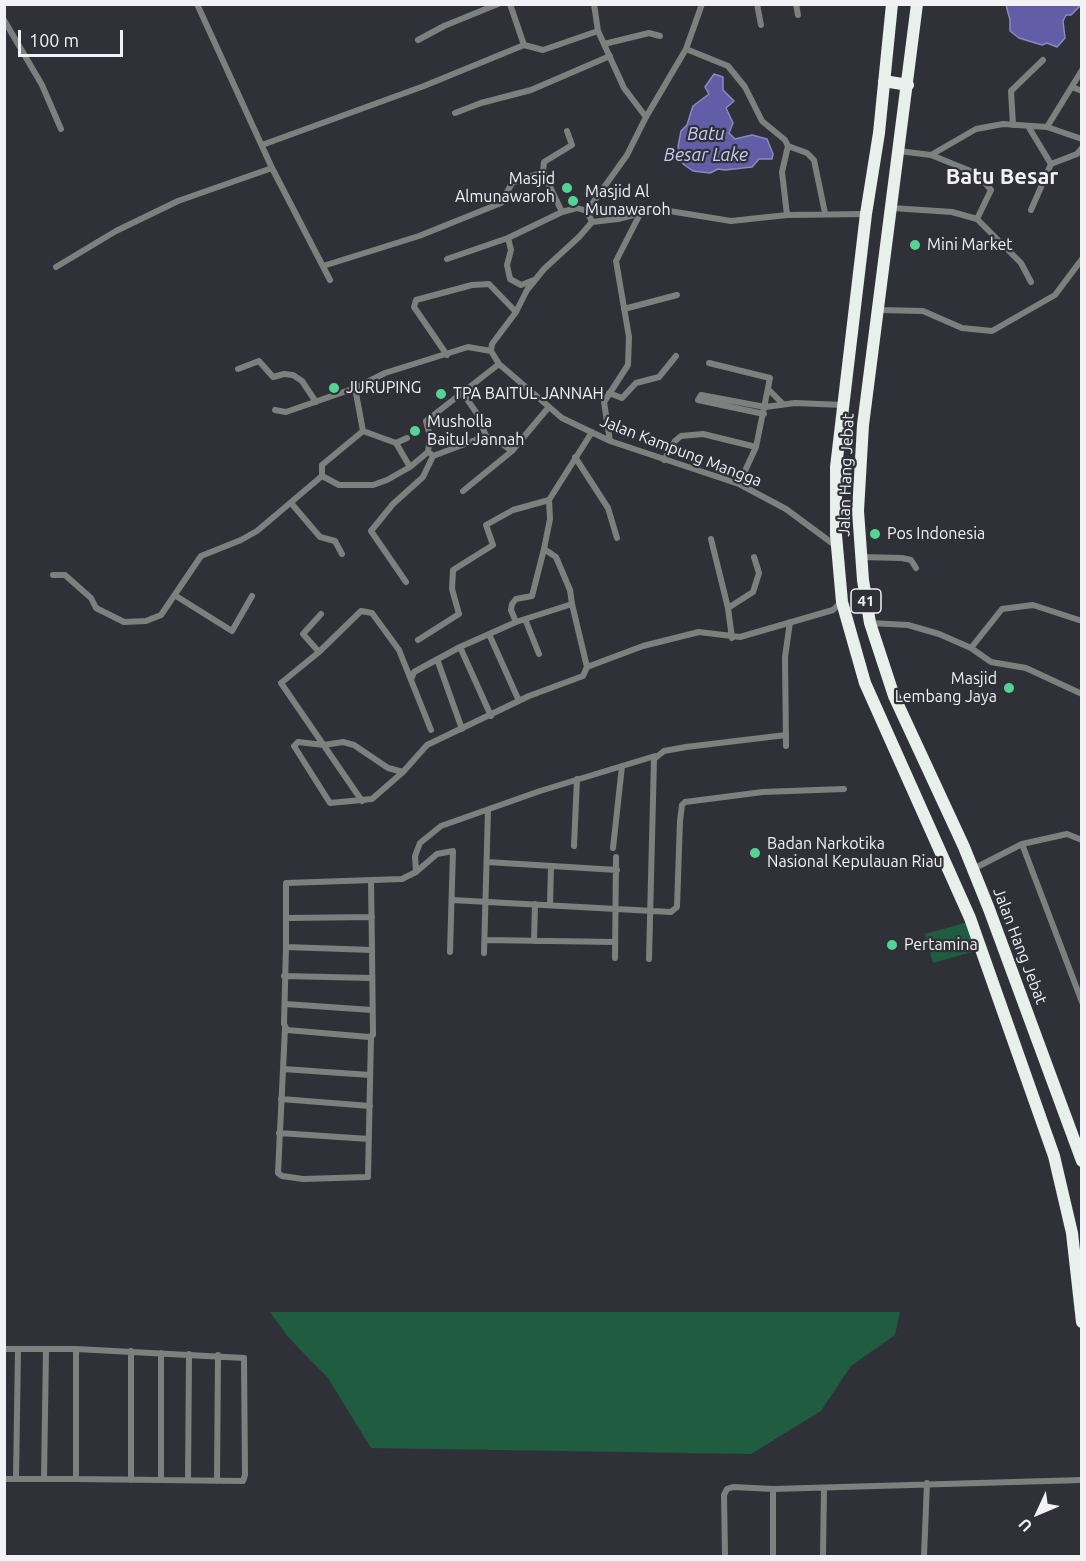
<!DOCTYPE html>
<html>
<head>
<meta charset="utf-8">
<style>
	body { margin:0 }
	#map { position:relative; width:1086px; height:1561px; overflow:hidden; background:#303138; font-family:Ubuntu,sans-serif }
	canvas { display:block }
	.frame { position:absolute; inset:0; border:6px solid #f1f1f6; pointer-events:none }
	.north { position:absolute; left:1008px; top:1483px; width:60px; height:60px; -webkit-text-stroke:4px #303138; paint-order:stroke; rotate:226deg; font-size:16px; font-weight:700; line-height:24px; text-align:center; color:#f1f1f6 }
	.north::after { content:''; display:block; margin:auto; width:21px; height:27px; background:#f1f1f6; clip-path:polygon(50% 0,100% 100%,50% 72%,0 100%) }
	.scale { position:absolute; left:18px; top:30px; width:105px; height:27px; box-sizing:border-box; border:3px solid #f1f1f6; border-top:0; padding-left:8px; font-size:18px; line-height:21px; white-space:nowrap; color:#f1f1f6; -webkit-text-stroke:4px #303138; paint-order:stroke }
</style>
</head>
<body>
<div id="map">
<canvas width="1086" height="1561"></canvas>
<div class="frame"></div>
<div class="north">U</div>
<div class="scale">100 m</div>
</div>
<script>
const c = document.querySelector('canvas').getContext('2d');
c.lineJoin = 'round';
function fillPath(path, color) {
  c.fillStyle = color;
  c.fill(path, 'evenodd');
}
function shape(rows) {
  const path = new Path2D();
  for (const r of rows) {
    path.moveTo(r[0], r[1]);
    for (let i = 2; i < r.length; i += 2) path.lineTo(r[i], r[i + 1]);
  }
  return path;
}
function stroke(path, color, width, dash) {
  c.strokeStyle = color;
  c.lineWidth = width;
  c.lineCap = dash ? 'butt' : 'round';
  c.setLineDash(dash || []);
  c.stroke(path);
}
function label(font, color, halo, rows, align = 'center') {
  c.font = font + ' Ubuntu,sans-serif';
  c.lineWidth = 4.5;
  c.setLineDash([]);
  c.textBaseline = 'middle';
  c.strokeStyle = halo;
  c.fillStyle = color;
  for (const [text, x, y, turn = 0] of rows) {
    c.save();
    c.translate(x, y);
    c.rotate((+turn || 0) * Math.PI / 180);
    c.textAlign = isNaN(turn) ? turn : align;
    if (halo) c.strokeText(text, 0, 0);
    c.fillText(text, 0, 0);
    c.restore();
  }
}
const green = shape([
	[968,922,975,951,933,963,925,934],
	[270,1312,900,1312,895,1335,851,1366,821,1411,751,1454,371,1448,328,1378,288,1337]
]);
const water = shape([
	[1006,5,1006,4,1081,5,1071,15,1066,15,1063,21,1065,38,1057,47,1047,43,1042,45,1019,38,1010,31,1010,20,1006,5],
	[714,74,723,77,723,90,734,101,726,108,733,123,729,133,735,139,752,135,767,139,773,154,772,159,759,159,752,167,725,170,718,169,710,173,693,171,683,164,678,147,681,131,687,125,693,106,709,94,705,87,714,74]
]);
const street = shape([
	[197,4,272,168,330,280],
	[510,4,524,45],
	[594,4,598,31,624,88,646,117],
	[702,4,686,49,646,117,627,155,587,211,592,222,618,219,657,209,731,221,787,215,866,214],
	[757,4,761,25],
	[796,4,798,15],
	[4,20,42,85,61,129],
	[418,40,444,26,498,4],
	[604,44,649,33,660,36],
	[686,49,728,66,745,87,762,121,785,140,788,146,782,172,787,215],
	[1072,87,1082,91],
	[455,113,481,103,531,90,610,56],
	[1013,125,1011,91,1043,60],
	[1028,126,1051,164],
	[1047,127,1082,70],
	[262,145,424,86,524,45,543,50,598,31],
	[788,146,807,153,814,160,825,213],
	[899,151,931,155,978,174,991,190,977,219],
	[931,155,976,129,1003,124,1047,127,1082,139],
	[543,172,544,162,572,145,567,131],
	[892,208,952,212,977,219,1021,263,1031,282],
	[1031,210,1051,164,1077,154,1082,148],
	[508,238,511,250,507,265,510,279,521,285,534,280],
	[447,259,508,238,562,212],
	[323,266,419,236,501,203,512,183,543,172,562,212,577,208,587,211],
	[56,267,116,231,178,201,272,168],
	[624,309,677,295],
	[878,310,923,311,962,328,992,331,1055,295,1082,259],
	[447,355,414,307,416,300,472,285,489,284,516,312],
	[709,363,770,378,756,447,739,484],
	[499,364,491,351,492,344,516,312,527,290,544,269,579,237,592,222],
	[238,369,259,361,273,377,284,374,293,375,302,381,316,402],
	[355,388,363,431,396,443],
	[768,389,783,404],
	[462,392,478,415,486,436,498,441,512,451,548,408],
	[609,393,622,398,636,383,659,377,676,356],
	[275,410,286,412,355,388,385,373,468,347,491,351],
	[764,414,698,400,701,395,765,407,795,403,843,405],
	[407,438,396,443,410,467],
	[610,441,604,402,628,365,629,337,616,261,640,214],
	[431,454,433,456,486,436],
	[575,457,608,508,617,538],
	[664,460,675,441,681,436,703,434,756,447],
	[322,476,322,465,363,431],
	[463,491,512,451],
	[291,503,320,537,335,541,342,554],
	[711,539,728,608,732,638],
	[860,557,902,558,911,560,916,568],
	[53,575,65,575,91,598,96,608,124,622,146,621,161,615,201,556,241,540,257,531,322,476,339,485,373,485,387,480,410,467,428,452,430,436,426,421,499,364,562,418,610,441,739,484,786,509,836,546],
	[406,582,371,531,393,504,423,477,433,456],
	[176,596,232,631,252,596],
	[572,604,570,590,556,557,544,549,550,519,549,500,592,432],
	[728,608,753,592,759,573,754,557],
	[525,619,539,654],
	[516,622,511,610,512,604,516,599,532,596,544,549],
	[871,623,908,625,939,634,971,648,991,662,1026,668,1082,694],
	[489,634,519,701],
	[418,640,459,614,452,589,453,570,493,545,486,525,513,510,549,500],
	[460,647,491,716],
	[971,648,1002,609,1033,605,1082,621],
	[319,652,303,634,321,614],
	[437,659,462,729],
	[587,667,643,646,699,632,740,637,833,610,841,602],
	[786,746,785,657,790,622],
	[403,772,388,768,354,745,343,742,324,745,298,742,294,746,330,803,372,799,403,772,427,745,529,696,583,676,587,667,572,604,516,622,460,647,414,672,411,680],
	[362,801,281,683,319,652,361,611,372,613,399,650,431,730],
	[1022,844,1082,1002],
	[574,846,577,779],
	[613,848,622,766],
	[487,862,617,870],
	[973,869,1022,844,1067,834,1082,840],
	[416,872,415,856,420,843,441,826,540,791,655,756],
	[371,880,372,950,286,947,284,1024,287,1030,369,1037,373,1035,372,950],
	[452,900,671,912,677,907,680,821,682,805,685,802,763,792,844,789],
	[550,905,551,866],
	[286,918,372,917],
	[485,940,615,942],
	[534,941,535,904],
	[286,947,286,883,402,879,416,872,437,854,453,851,450,952],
	[484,953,488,810],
	[615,958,616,857],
	[649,959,654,759,664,751,686,747,786,735],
	[284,976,371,978],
	[285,1004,372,1010],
	[285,1028,278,1173,282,1176,303,1179,368,1177,371,1037],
	[283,1069,370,1075],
	[281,1099,370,1106],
	[279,1133,369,1139],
	[4,1349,76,1349,244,1358,245,1475,243,1481,76,1479],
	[161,1353,161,1480],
	[4,1479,76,1479,76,1349],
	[16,1479,18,1349],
	[44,1479,46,1349],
	[131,1480,131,1351],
	[188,1480,189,1354],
	[217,1481,218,1355],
	[773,1489,773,1556],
	[725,1556,724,1495,727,1489,733,1487,773,1489,1082,1480],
	[823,1556,824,1488],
	[924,1556,927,1483]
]);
const highway = shape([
	[892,4,879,133,866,214,836,467,836,535,842,602,865,683,970,918,1054,1156,1072,1233,1082,1322],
	[917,4,863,425,858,511,863,580,870,623,894,696,964,847,989,909,1082,1161],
	[884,81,908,85]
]);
const markers = [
	[567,188,6,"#54d395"],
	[573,201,6,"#54d395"],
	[915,245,6,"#54d395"],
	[334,388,6,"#54d395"],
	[441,394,6,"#54d395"],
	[415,431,6,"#54d395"],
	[875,534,6,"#54d395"],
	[1009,688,6,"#54d395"],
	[755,853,6,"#54d395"],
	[892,945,6,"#54d395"]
];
const shields = [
	[866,601,30]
];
const shieldNames = [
	["41",866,601]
];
const poiNames = [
	["Masjid",555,179,"right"],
	["Almunawaroh",555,197,"right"],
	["Masjid Al",585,192],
	["Munawaroh",585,210],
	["Mini Market",927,245],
	["JURUPING",346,388],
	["TPA BAITUL JANNAH",453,394],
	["Musholla",427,422],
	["Baitul Jannah",427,440],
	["Pos Indonesia",887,534],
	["Masjid",997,679,"right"],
	["Lembang Jaya",997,697,"right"],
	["Badan Narkotika",767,844],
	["Nasional Kepulauan Riau",767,862],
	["Pertamina",904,945]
];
const streetNames = [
	["Jalan Kampung Mangga",681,451,21],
	["Jalan Hang Jebat",846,475,-88],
	["Jalan Hang Jebat",1020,946,69]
];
const waterNames = [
	["Batu",706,134],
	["Besar Lake",706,155]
];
const districtNames = [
	["Batu Besar",1002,177]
];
fillPath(green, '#205c3f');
fillPath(water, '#615da7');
stroke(water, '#8c89bf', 1.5);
stroke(street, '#7d817e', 6);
stroke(highway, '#e7f0ea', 12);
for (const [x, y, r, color] of markers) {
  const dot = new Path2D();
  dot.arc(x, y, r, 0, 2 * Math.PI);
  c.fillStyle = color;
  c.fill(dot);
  stroke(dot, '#303138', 2);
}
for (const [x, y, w] of shields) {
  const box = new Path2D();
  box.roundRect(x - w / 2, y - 12, w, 24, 4.5);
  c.fillStyle = '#303138';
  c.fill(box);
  stroke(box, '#f1f1f6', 1.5);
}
label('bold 15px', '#f1f1f6', null, shieldNames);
label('16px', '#f1f1f6', '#303138', poiNames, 'left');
label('16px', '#f1f1f6', '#303138', streetNames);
label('italic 18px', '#cacbf4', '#303138', waterNames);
label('bold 22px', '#f1f1f6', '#303138', districtNames);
</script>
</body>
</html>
